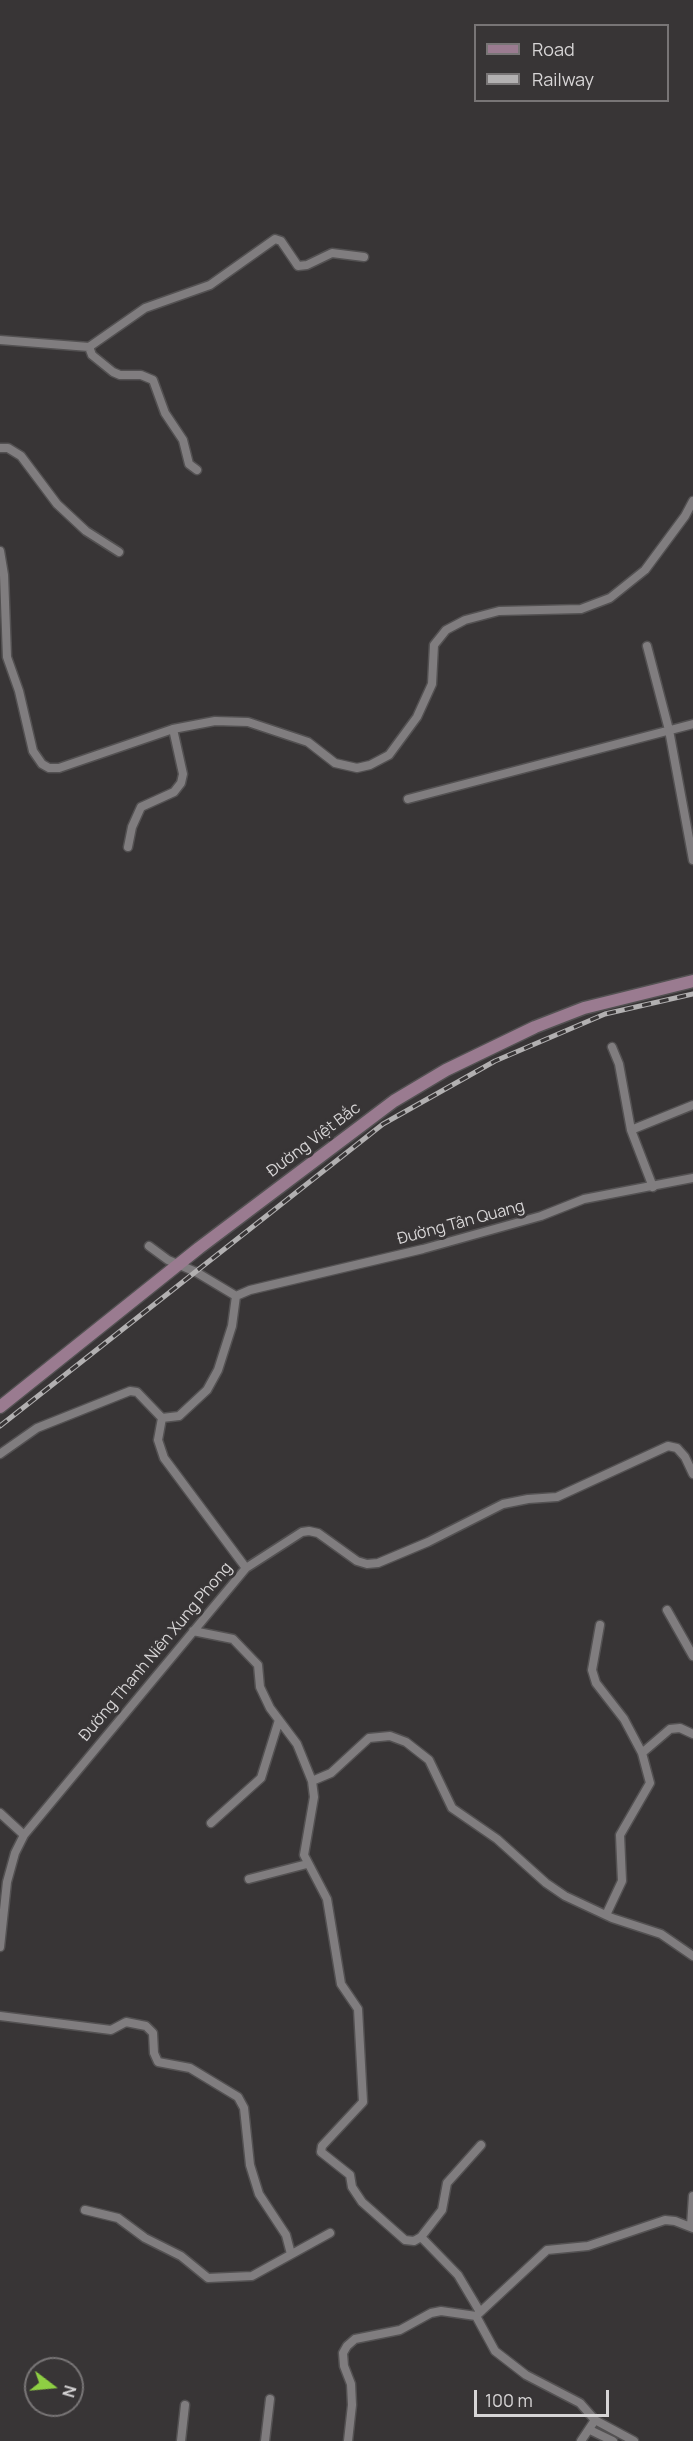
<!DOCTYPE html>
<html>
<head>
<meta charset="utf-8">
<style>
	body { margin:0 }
	#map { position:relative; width:693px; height:2441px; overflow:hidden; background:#383536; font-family:Manrope,sans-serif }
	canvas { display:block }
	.legend { position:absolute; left:474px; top:24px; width:195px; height:78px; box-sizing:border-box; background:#383536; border:2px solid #787576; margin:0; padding:8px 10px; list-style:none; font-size:18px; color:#d7d5d6 }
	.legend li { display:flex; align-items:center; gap:12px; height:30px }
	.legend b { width:30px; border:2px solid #787576 }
	.north { position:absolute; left:24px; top:2357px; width:60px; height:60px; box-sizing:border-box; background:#383536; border:2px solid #787576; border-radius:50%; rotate:106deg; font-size:16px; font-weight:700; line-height:24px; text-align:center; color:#d7d5d6 }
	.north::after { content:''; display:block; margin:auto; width:21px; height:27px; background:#8ece43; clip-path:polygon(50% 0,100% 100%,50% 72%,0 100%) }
	.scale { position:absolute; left:474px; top:2390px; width:135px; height:27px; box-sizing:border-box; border:3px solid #d7d5d6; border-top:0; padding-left:8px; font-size:18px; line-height:21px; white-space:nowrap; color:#d7d5d6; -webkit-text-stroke:4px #383536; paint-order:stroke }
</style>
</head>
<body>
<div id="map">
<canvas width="693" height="2441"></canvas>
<ul class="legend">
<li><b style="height:8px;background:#9a7b90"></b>Road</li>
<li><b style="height:8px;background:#b2b0b1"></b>Railway</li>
</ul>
<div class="north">N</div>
<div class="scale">100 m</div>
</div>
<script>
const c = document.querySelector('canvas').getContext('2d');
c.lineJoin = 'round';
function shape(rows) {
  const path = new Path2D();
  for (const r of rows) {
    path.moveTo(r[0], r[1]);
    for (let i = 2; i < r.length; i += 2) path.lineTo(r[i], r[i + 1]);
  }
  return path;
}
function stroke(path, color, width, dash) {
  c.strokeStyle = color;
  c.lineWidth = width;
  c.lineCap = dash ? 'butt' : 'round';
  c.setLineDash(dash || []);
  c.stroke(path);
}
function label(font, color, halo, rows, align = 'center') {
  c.font = font + ' Manrope,sans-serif';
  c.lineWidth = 6;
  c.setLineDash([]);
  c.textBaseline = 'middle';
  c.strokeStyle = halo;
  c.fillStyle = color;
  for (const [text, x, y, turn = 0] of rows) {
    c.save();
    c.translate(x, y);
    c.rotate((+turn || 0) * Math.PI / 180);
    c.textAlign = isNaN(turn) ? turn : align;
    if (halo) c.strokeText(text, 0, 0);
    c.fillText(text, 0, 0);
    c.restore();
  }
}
const minor = shape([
	[0,340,89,347,145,308,210,285,275,239,281,241,298,266,307,265,332,253,364,257],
	[89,347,92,355,113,372,120,375,141,375,153,380,165,413,183,440,189,464,197,470],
	[0,448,8,448,21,456,57,504,86,531,119,552],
	[0,551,4,575,7,657,19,691,33,751,42,764,49,768,59,768,173,729,215,721,248,722,308,742,335,763,357,768,370,765,389,755,417,717,432,684,434,645,446,630,465,620,499,611,581,609,610,598,645,570,685,516,693,501],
	[647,646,669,730,693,860],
	[408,799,693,724],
	[128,847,132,827,141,807,174,792,181,783,183,774,173,729],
	[612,1047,619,1064,631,1130,653,1187],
	[631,1130,693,1105],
	[149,1246,168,1260,196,1272,236,1296],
	[236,1296,250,1290,423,1249,541,1216,584,1199,693,1178],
	[0,1454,37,1428,130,1391,137,1392,162,1418],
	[246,1568,302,1532,309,1531,318,1533,357,1561,367,1564,378,1563,428,1542,503,1504,528,1499,557,1497,668,1446,677,1448,685,1457,693,1474],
	[667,1610,693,1656],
	[600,1625,592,1670,596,1683,624,1719,642,1753,650,1783,620,1835,622,1881,606,1915],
	[193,1631,233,1639,258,1665,260,1687,270,1708,297,1744,312,1781,314,1797,304,1855,327,1899,341,1984,358,2009,363,2102,322,2146,321,2152,350,2175,352,2187,362,2202,405,2240,414,2241,421,2237,442,2210,447,2183,481,2145],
	[642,1753,670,1729,680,1728,693,1734],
	[312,1781,331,1773,369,1738,390,1736,406,1742,429,1760,452,1808,497,1839,546,1883,565,1896,612,1918,661,1934,693,1956],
	[0,1813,24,1835],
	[211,1823,261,1778,279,1720],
	[249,1879,307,1864],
	[0,1947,7,1882,15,1853,24,1835,246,1568,164,1458,158,1440,162,1418,179,1416,207,1390,218,1370,232,1326,236,1296],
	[0,2016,111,2030,126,2022,146,2026,153,2033,154,2053,158,2062,190,2068,238,2097,244,2108,250,2165,259,2194,286,2235,291,2254],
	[85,2210,118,2218,145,2238,181,2256,208,2278,252,2276,330,2233],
	[691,2226,693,2196],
	[421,2237,458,2275,480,2312],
	[476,2316,547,2250,588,2246,665,2220,675,2221,693,2228],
	[595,2420,634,2441],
	[590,2430,613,2441],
	[181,2441,185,2405],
	[265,2441,270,2399],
	[348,2441,352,2405,351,2384,344,2366,343,2353,347,2346,355,2339,400,2330,431,2313,441,2311,476,2316,495,2351,526,2375,580,2403,595,2420,581,2441]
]);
const secondary = shape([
	[0,1407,199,1248,394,1101,446,1070,535,1027,584,1008,693,981]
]);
const rail = shape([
	[0,1426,383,1124,495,1061,605,1014,693,994]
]);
const streetNames = [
	["Đường Việt Bắc",314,1140,-37],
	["Đường Tân Quang",461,1223,-15],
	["Đường Thanh Niên Xung Phong",156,1652,-50]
];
stroke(minor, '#535152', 11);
stroke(secondary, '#535152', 15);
stroke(minor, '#807d7f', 8);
stroke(secondary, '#9a7b90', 12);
stroke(rail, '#b2b0b1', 5);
stroke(rail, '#383536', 3, [9]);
label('16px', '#d7d5d6', '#383536', streetNames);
</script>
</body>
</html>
